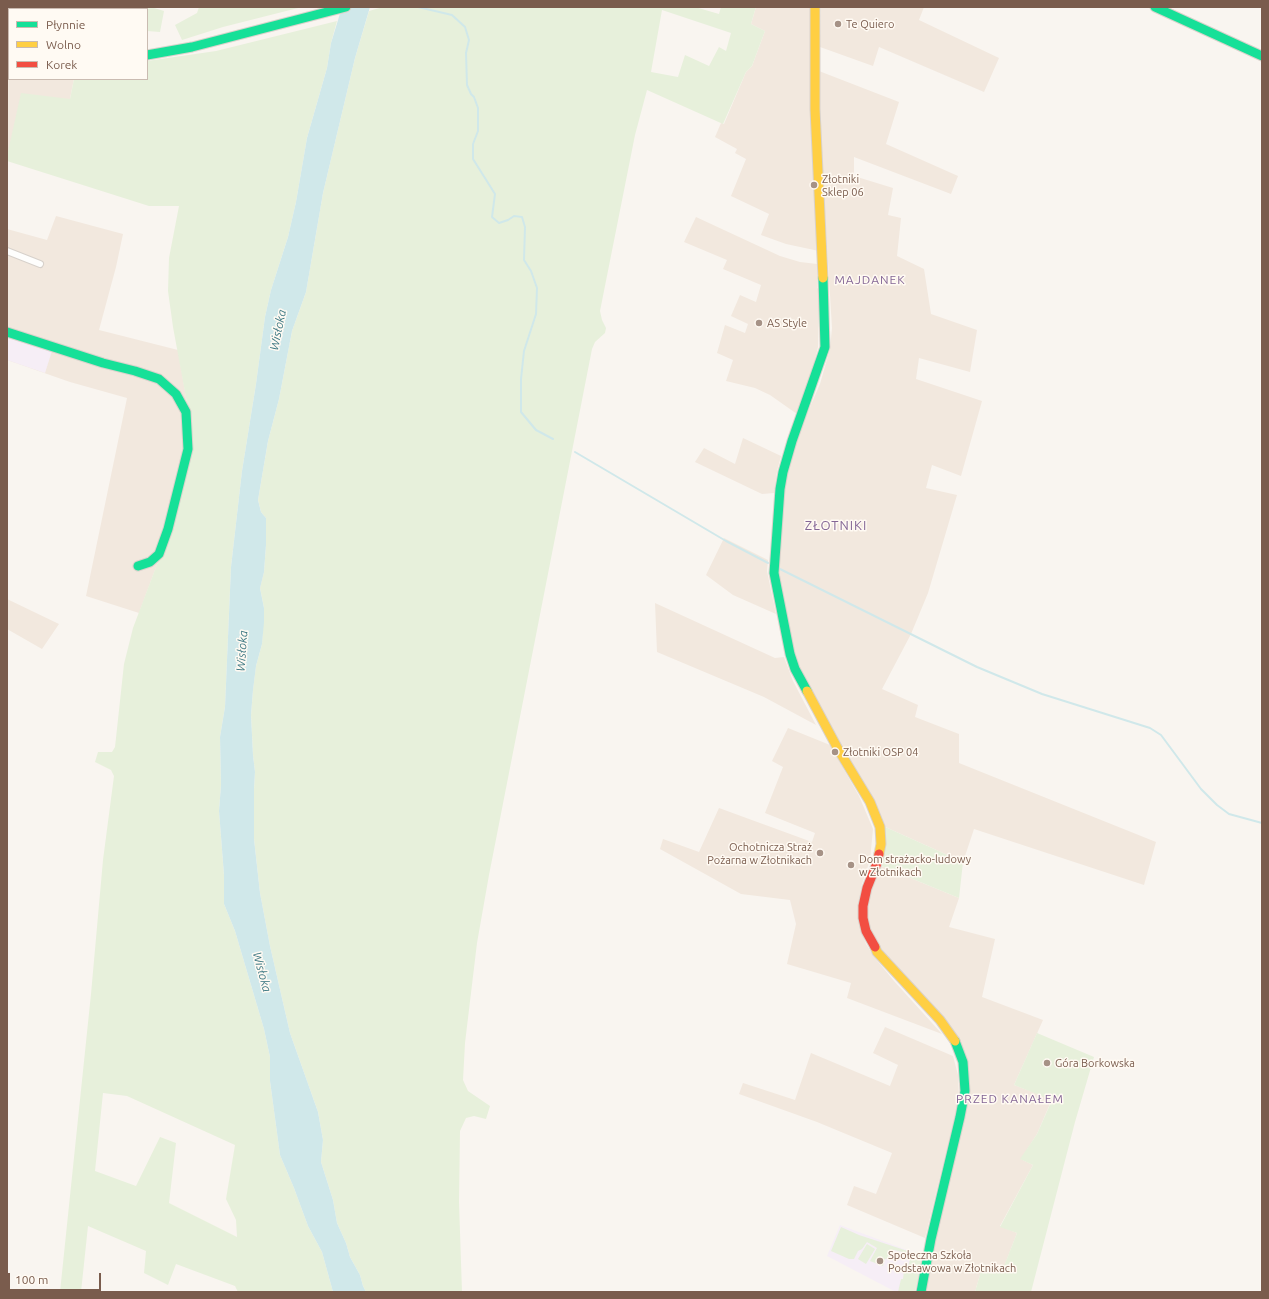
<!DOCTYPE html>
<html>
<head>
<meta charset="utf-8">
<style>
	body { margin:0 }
	#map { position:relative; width:1269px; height:1299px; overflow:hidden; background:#f9f5f0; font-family:Ubuntu,sans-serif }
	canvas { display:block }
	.frame { position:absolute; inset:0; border:8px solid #7a5c4d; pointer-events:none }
	.legend { position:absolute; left:8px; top:8px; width:140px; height:72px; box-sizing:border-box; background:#fffaf3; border:1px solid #cabbb1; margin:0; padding:5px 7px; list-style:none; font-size:12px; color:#7a5c4d }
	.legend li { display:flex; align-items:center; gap:8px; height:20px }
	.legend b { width:20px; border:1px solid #cabbb1 }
	.scale { position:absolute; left:8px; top:1273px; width:93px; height:18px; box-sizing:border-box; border:2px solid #7a5c4d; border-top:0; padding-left:5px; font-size:12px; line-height:14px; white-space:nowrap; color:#7a5c4d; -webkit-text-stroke:3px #fffaf3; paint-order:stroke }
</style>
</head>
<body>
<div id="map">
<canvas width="1269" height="1299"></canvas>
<div class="frame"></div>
<ul class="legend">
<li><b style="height:5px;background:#16e098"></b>Płynnie</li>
<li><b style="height:5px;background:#ffcf43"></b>Wolno</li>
<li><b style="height:5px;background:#f24e42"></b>Korek</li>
</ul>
<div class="scale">100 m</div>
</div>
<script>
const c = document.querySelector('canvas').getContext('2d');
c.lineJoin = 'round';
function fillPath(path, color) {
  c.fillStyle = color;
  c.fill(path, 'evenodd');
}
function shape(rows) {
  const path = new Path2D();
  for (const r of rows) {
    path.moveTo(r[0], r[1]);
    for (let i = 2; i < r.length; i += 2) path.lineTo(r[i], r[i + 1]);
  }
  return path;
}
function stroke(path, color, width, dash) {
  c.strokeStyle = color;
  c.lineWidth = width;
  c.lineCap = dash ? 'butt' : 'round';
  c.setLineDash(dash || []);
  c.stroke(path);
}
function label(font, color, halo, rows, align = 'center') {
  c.font = font + ' Ubuntu,sans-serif';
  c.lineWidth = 3;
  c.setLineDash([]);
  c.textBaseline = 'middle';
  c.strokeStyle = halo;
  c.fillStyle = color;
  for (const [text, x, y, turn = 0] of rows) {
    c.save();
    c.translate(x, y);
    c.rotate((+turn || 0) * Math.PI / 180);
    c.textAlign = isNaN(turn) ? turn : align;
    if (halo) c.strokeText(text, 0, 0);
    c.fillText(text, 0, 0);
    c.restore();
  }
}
const residential = shape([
	[7,7,86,7,86,9,9,9,9,79,74,79,70,99,7,156],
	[756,7,812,7,819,251,786,244,761,235,769,214,731,196,746,159,735,153,737,149,715,137,721,123,724,124,746,72,752,66,765,31,751,24],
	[821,7,924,7,919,20,999,58,984,92,879,47,873,66,820,47],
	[819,71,899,102,886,144,958,176,951,194,854,157,854,176,893,188,888,215,901,218,897,256,924,269,931,314,977,330,970,372,919,358,916,379,982,401,961,476,932,465,926,488,957,495,928,593,911,634,882,689,918,705,915,717,959,734,959,763,1156,842,1144,885,974,829,963,862,883,826,797,667,776,575,786,474,799,432,820,384,830,349,832,328,826,229,820,142],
	[56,216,123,234,116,267,99,330,178,350,189,414,188,449,168,535,139,613,86,596,127,398,70,382,7,360,7,229,47,240],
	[696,217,780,256,800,262,817,264,817,288,819,289,819,305,818,347,812,372,797,414,770,395,755,388,726,381,733,360,717,353,725,325,745,333,748,324,731,316,740,295,756,302,761,285,723,269,727,260,684,242],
	[743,438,781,456,777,471,774,493,762,494,695,462,704,448,735,464],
	[724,538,768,560,767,571,776,614,733,595,706,575],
	[7,599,59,624,42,649,7,629],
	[655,603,775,658,784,657,793,681,816,725,764,697,657,652],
	[788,728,830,745,859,796,873,829,870,860,862,884,858,904,860,927,866,944,875,958,894,981,942,1034,847,998,851,983,787,964,796,924,790,900,741,894,660,849,663,839,699,852,719,808,812,842,815,833,765,813,783,767,772,761],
	[879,865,959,898,949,927,995,939,982,997,1043,1020,1014,1085,1052,1099,1037,1134,1021,1159,1033,1165,1000,1226,1017,1233,1002,1272,983,1264,975,1292,925,1292,948,1171,969,1093,968,1061,959,1038,945,1019,899,973,880,952,873,939,866,918,867,898],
	[885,1027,953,1056,958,1075,959,1099,925,1238,847,1205,854,1186,876,1194,892,1153,817,1122,739,1094,743,1083,795,1100,811,1053,890,1086,898,1065,873,1053]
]);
const education = shape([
	[7,336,52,351,45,373,7,360],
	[840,1225,923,1256,915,1292,896,1292,827,1256]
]);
const green = shape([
	[86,7,151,7,164,11,160,32,147,31,147,9,86,9],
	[199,7,302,7,223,27,182,40,175,25,197,13],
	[383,7,695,7,719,14,721,7,756,7,751,24,765,31,752,66,746,72,723,124,647,90,635,135,600,311,602,320,606,328,605,333,595,342,592,349,489,875,477,943,465,1043,463,1080,468,1091,490,1106,486,1119,474,1116,466,1118,460,1131,459,1202,462,1292,366,1292,363,1286,360,1275,350,1257,346,1243,337,1223,333,1200,321,1162,323,1140,318,1112,290,1033,270,946,260,893,254,839,254,789,255,772,253,755,251,715,253,690,256,666,262,644,264,608,260,588,264,572,266,545,266,518,261,512,258,500,268,441,279,399,292,331,306,292,323,193,355,58,369,11],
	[662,10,731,33,726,51,719,47,709,66,685,55,678,77,651,72],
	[337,21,331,43,327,68,307,138,296,202,288,237,271,290,265,317,256,384,242,471,231,567,225,707,220,737,221,785,219,811,224,875,224,904,235,931,264,1029,270,1057,270,1081,280,1155,294,1188,308,1226,322,1252,333,1292,238,1292,235,1286,176,1264,168,1285,144,1273,146,1251,88,1226,81,1292,60,1292,91,994,103,860,114,776,111,770,95,762,98,752,112,752,115,747,124,664,133,628,168,535,182,475,189,414,173,327,168,291,169,258,179,206,149,206,7,161,7,156,21,93,70,99,74,79,147,79,147,61,216,51],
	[103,1093,127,1096,235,1145,226,1199,236,1220,237,1237,169,1203,176,1143,160,1137,136,1186,95,1171],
	[883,826,963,862,959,898,879,865],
	[1037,1033,1094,1057,1075,1122,1031,1292,975,1292,983,1264,1002,1271,1017,1233,1000,1227,1033,1165,1020,1159,1037,1134,1052,1100,1014,1085],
	[841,1227,859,1235,923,1256,920,1270,908,1268,911,1254,894,1250,891,1252,890,1258,885,1259,883,1266,870,1261,877,1248,867,1242,862,1249,858,1251,854,1259,849,1259,831,1251],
	[867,1244,875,1249,866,1264,858,1259],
	[904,1270,919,1274,915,1292,898,1292,901,1279,903,1279]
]);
const water = shape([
	[342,7,370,7,355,58,323,193,306,292,292,331,279,399,268,441,258,500,261,512,266,518,266,545,264,572,260,588,264,608,264,622,262,644,256,666,253,690,251,715,253,755,255,772,254,789,254,839,260,893,270,946,290,1033,318,1112,323,1140,321,1162,333,1200,337,1223,346,1243,350,1257,360,1275,363,1286,366,1292,333,1292,322,1252,308,1226,294,1188,280,1155,270,1081,270,1057,264,1029,235,931,224,904,224,875,219,811,221,785,220,737,225,707,231,567,242,471,256,384,265,317,271,290,288,237,296,202,307,138,327,68,331,43]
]);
const stream = shape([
	[418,7,452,15,465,27,469,40,466,53,467,85,471,94,474,97,478,108,478,131,473,144,473,159,495,194,492,217,499,223,508,220,514,216,522,217,525,227,524,260,531,271,537,288,536,314,524,351,521,379,521,412,536,430,553,439],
	[575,452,726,541,768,563],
	[778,568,977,667,1042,694,1150,728,1161,735,1201,789,1217,805,1229,814,1262,823]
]);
const street = shape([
	[7,251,40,264]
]);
const fast = shape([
	[1155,7,1262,56],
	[7,48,9,49],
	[147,55,192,47,346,7],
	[7,332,103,363,135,371,159,379,176,394,186,412,188,449,168,529,159,554,150,562,138,566],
	[807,691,795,669,790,654,774,573,780,489,783,472,792,441,825,347,823,278],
	[921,1292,931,1239,960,1117,965,1091,963,1062,955,1041]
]);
const slow = shape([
	[815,7,815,109,823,278],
	[807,691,838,749,870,802,880,827,881,844,879,854],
	[875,947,877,952,940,1020,955,1041]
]);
const jam = shape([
	[875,947,866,931,863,918,863,906,867,888,877,863,879,854]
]);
const markers = [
	[838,24,4,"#a69286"],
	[814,185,4,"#a69286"],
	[759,323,4,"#a69286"],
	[835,752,4,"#a69286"],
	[820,853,4,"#a69286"],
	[851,865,4,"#a69286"],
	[1047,1063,4,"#a69286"],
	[880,1261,4,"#a69286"]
];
const poiNames = [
	["Te Quiero",846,24],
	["Złotniki",822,179],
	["Sklep 06",822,192],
	["AS Style",767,323],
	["Złotniki OSP 04",843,752],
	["Ochotnicza Straż",812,847,"right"],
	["Pożarna w Złotnikach",812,860,"right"],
	["Dom strażacko-ludowy",859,859],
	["w Złotnikach",859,872],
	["Góra Borkowska",1055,1063],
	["Społeczna Szkoła",888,1255],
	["Podstawowa w Złotnikach",888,1268]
];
const neighbourhoodNames = [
	["MAJDANEK",870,280],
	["PRZED KANAŁEM",1010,1099]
];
const waterNames = [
	["Wisłoka",278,330,-78],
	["Wisłoka",242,651,-86],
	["Wisłoka",262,972,75]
];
const quarterNames = [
	["ZŁOTNIKI",836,526]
];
fillPath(residential, '#f2e8de');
fillPath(education, '#f6eef6');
fillPath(green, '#e7f0db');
fillPath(water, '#d0e8ea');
stroke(stream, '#d0e8ea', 2);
stroke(street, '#d7d1cb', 8);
stroke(fast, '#d9d2cb', 11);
stroke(slow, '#d9d2cb', 11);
stroke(jam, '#d9d2cb', 11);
stroke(street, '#fefefd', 6);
stroke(fast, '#16e098', 9);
stroke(slow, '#ffcf43', 9);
stroke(jam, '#f24e42', 9);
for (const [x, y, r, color] of markers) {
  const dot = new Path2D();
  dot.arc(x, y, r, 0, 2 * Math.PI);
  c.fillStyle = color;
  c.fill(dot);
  stroke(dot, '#fffaf3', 1.5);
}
label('11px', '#7a5c4d', '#fffaf3', poiNames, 'left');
c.letterSpacing = '1px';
label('12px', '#846695', '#fffaf3', neighbourhoodNames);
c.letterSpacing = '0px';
label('italic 12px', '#437c86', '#fffaf3', waterNames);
c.letterSpacing = '1px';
label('13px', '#846695', '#fffaf3', quarterNames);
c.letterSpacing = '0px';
</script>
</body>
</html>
